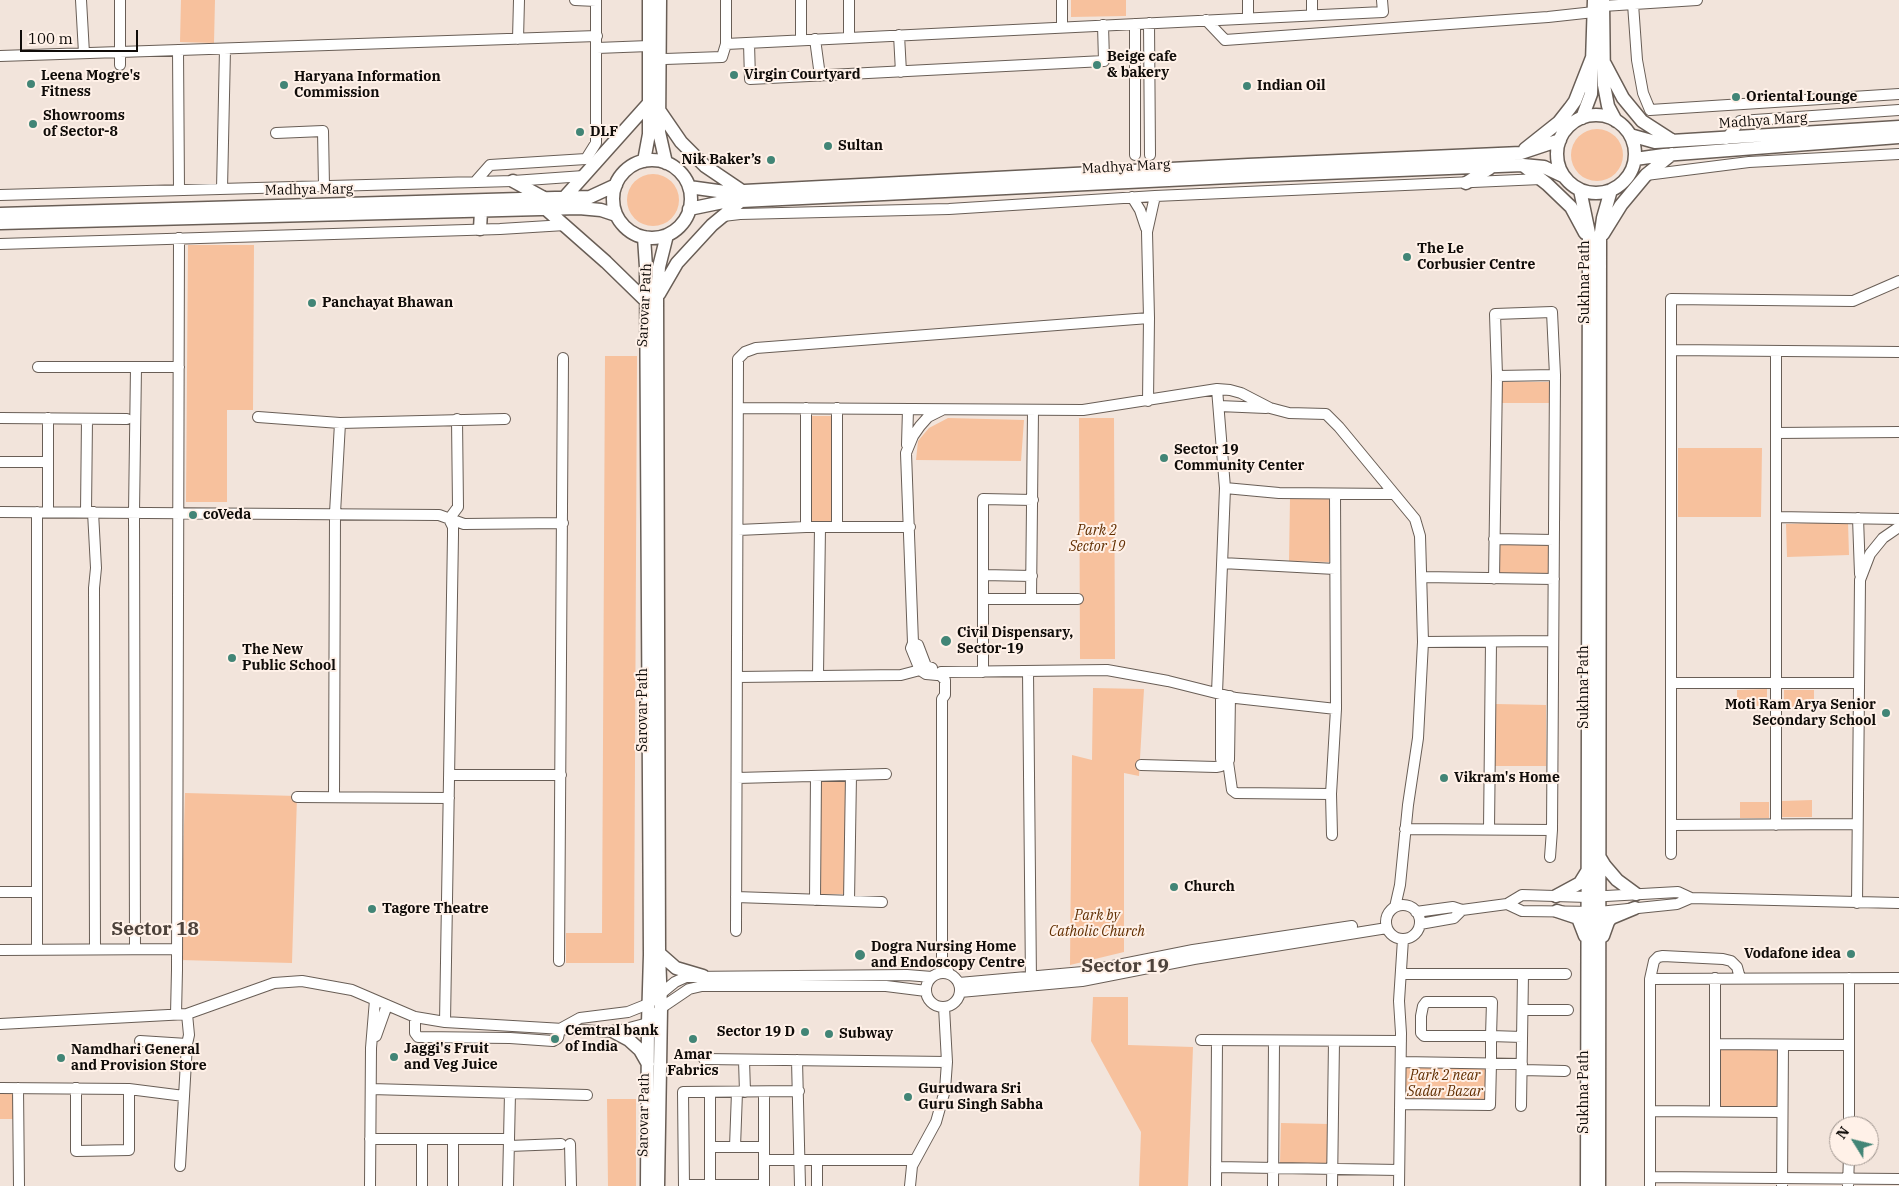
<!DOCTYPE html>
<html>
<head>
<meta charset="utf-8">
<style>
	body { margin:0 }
	#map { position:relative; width:1899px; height:1186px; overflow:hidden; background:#f2e4db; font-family:"IBM Plex Serif",serif }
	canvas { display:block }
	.north { position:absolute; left:1829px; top:1116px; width:50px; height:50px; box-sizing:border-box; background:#fff1e8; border:1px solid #9f958f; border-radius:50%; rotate:306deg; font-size:14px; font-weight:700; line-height:20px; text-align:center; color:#100c09 }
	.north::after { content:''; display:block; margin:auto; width:18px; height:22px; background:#428576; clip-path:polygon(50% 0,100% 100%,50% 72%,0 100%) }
	.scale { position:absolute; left:20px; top:30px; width:118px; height:22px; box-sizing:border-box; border:2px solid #100c09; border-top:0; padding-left:6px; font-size:15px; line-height:18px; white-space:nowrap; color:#100c09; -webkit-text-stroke:4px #fff1e8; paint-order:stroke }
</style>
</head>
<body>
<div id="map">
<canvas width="1899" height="1186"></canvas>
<div class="north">N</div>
<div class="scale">100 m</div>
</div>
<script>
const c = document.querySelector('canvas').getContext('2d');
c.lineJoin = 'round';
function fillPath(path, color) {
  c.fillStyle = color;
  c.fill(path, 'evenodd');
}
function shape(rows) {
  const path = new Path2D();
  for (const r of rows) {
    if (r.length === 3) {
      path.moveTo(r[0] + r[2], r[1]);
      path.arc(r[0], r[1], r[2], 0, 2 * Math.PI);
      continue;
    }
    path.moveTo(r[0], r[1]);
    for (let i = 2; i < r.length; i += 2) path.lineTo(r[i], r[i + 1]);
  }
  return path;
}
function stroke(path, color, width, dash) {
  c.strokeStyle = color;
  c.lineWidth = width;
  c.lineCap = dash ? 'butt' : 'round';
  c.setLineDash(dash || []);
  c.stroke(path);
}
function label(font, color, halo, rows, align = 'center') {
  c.font = font + ' "IBM Plex Serif",serif';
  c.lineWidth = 4;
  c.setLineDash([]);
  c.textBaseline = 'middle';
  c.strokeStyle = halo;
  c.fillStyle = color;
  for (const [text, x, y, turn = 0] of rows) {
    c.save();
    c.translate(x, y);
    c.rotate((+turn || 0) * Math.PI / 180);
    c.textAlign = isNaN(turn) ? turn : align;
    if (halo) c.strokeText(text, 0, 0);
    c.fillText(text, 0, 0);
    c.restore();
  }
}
const green = shape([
	[181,0,215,0,214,43,180,42],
	[1071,0,1126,0,1126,16,1071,17],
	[1597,155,26],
	[653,200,26],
	[188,245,254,245,253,410,227,410,227,502,186,502],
	[605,356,637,356,634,963,566,963,566,933,602,933],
	[1501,382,1551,382,1551,403,1501,403],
	[810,416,833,416,833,523,811,523],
	[948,418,1024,420,1021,461,916,460,918,441,929,428],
	[1079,418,1114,418,1115,659,1080,659],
	[1678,448,1762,448,1761,517,1678,517],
	[1290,498,1331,499,1329,562,1289,561],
	[1848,522,1849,555,1787,557,1786,524],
	[1498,542,1551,543,1551,576,1497,575],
	[1093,688,1144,689,1139,776,1124,773,1124,952,1070,965,1072,755,1092,760],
	[1767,689,1767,706,1737,706,1737,690],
	[1784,690,1814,690,1814,707,1784,707],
	[1496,704,1546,705,1546,766,1495,766],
	[819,780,846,780,845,894,819,894],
	[185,793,297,796,292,963,180,960],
	[1812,800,1812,817,1782,817,1782,801],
	[1740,802,1769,802,1769,818,1740,818],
	[1093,997,1128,997,1128,1045,1193,1047,1188,1186,1139,1186,1141,1132,1091,1041],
	[1720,1050,1778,1050,1777,1109,1719,1109],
	[1405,1066,1487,1068,1486,1101,1404,1100],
	[0,1093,14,1093,13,1119,0,1119],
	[607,1099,636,1099,636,1186,608,1186],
	[1281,1123,1329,1124,1328,1165,1280,1164]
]);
const minor = shape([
	[81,0,84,53],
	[120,0,120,65],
	[575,0,596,1],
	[801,0,801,40],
	[849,0,849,37],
	[1633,4,1637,60,1643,93,1650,110,1899,94],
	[1603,6,1697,0],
	[1312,15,1312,0],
	[1248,18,1248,0],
	[1206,20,1225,40,1548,17,1594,12],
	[1149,23,1150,155],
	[1062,27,1062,0],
	[899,35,901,72],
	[518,39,519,0],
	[815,39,820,76],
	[749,43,750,79,1104,61,1103,25],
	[726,44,1383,12,1382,0],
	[597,48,649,46],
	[178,50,179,190],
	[0,56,597,36],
	[665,59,722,57,726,44,726,0],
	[276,133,323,131,324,186],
	[1726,139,1740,121,1899,110],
	[1135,155,1135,24],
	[1646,175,1749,162,1899,154],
	[475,182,490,165,586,159,596,143,596,0],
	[222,189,225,49],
	[0,195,513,181,584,176],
	[1132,197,1140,210,1146,228],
	[723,216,740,214,949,209,1155,196,1541,179],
	[0,244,500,229,565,225],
	[1671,350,1899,352],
	[38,367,179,367],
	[1497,376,1555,375],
	[1148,401,1149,318,1147,232,1155,196],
	[1219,406,1266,408],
	[739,408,1083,410,1217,389,1230,390,1241,393,1270,408,1289,413,1326,414,1339,427,1415,519,1420,536,1423,642,1418,738,1408,805,1400,885,1395,907],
	[806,408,806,527,837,527,837,408],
	[942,410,928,417,920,426,913,436,906,453,913,643,911,648,920,670,926,674,937,675,941,672,1107,670,1168,681,1236,698,1336,709],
	[258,417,340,423,505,419],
	[0,418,127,419],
	[1776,433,1899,432],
	[907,445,908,409],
	[0,462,48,462],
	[1225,488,1279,493,1394,494],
	[0,512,439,515,464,524,563,523],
	[48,512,48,418],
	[86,512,87,419],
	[93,512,96,568,94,588,95,949],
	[1776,517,1899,519],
	[1858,518,1860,574],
	[449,519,458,507,457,419],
	[837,527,910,527],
	[738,530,806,527],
	[1494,539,1554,540],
	[1222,563,1335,569],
	[983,575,1032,576],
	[1422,577,1554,579],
	[1494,579,1497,376,1495,314,1552,312,1555,375,1552,830,1550,857],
	[983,599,1078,599],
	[1031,599,1033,411],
	[1423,642,1553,641],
	[913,643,918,645,926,666,932,668],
	[1028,671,1031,982],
	[983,672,983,499,1033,500],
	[818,675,820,527],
	[738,677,901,675,920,670,926,666],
	[942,677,945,680,945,695,942,699,942,960,949,973],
	[1671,683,1859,683],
	[1217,693,1225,488,1217,389],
	[1221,695,1221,759,1224,762,1229,760,1230,696],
	[1228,762,1232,790,1236,793,1331,794],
	[1141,765,1216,767,1221,766,1224,762],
	[449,775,561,775],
	[737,778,886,774],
	[297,797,449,798],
	[334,797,335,513,340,423],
	[1671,825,1857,824],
	[1776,825,1776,351],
	[1405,829,1552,830],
	[1489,829,1491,642],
	[1332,835,1331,794,1336,709,1335,494],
	[1671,854,1671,299,1853,301,1899,281],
	[0,892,37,892],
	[736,897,882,902],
	[815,900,816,776],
	[849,901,851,775],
	[1857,903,1860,580,1870,554,1883,538,1899,527],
	[1507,904,1522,911,1599,912,1677,904,1691,898,1899,903],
	[1403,922,17],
	[1416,912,1453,907,1462,910,1507,904,1522,895,1588,897,1678,892,1691,898],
	[1420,924,1454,918,1462,910],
	[736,931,738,359,745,352,756,348,1149,318],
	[135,949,134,512,136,367],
	[0,950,177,949],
	[37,950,37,512],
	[559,961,563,358],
	[943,990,17],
	[1401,974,1566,974],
	[1715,978,1715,1111],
	[1650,979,1899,978],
	[959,983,1083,972,1193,950,1352,926],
	[960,992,1082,981,1194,959,1387,928],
	[1523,1010,1568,1010],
	[176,1014,177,970,179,238],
	[415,1017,415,1033,418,1037,510,1038,553,1041,558,1038,560,1029],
	[445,1022,453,535,453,527,449,519],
	[0,1024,187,1014,274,983,302,981,352,990,415,1017,445,1022,614,1032,648,1023,661,1008,689,989,702,986,886,986,926,991],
	[560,1029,580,1018,628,1012,648,1004,675,982,686,977,907,975,932,977],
	[376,1036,387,1005],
	[1201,1040,1401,1041],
	[140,1041,187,1044],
	[1715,1044,1849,1045],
	[704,1059,947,1062],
	[744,1060,745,1092],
	[797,1060,800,1186],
	[1401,1062,1522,1064],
	[1522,1070,1565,1071],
	[0,1088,129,1089,184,1096],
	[18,1088,19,1186],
	[76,1088,76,1151,129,1150,129,1089],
	[371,1089,587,1095],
	[1400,1104,1490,1105,1491,1063,1491,1036,1492,1002,1426,1002,1423,1006,1421,1016,1421,1033,1424,1036,1491,1036,1522,1037],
	[1521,1106,1523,974],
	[1650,1111,1782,1112],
	[1849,1126,1849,978],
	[370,1139,509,1139],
	[570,1144,571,1186],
	[509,1146,561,1144],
	[710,1147,764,1147],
	[735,1147,737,1092],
	[764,1160,914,1160],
	[180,1166,187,1044,189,1035,187,1014],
	[1216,1167,1399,1170],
	[1650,1177,1899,1179],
	[684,1185,764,1185],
	[370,1186,371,1048,375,1000],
	[422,1186,422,1139],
	[453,1186,453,1139],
	[508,1186,510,1093],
	[684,1186,683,1092,799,1091],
	[710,1186,710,1092],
	[764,1186,764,1092],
	[817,1186,817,1160],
	[910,1186,912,1166,936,1122,945,1090,947,1062,944,1007],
	[1216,1186,1217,1041],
	[1273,1186,1274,1041],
	[1332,1186,1334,1041],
	[1399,1186,1401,1033,1399,1001,1403,939],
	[1650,1186,1650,979,1654,961,1658,957,1663,956,1723,959,1731,961,1737,967,1740,978],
	[1782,1186,1783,1045],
	[1848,1186,1849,1156]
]);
const major = shape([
	[660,0,659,132,666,163],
	[1603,0,1604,85,1608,106,1616,121],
	[1605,64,1623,98,1637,115,1642,121,1673,141],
	[659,110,681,142,705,166,742,191],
	[1596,154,39],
	[1582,118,1591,94,1594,0],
	[1630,135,1655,142,1899,127],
	[1525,149,1559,122,1570,108,1575,101,1593,55],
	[1635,159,1664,155,1899,137],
	[652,199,39],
	[644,161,649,134,649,0],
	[1524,166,1547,184,1571,207,1585,233],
	[513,181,544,198],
	[1466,183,1490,168],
	[689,187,725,192,1248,165,1521,153,1560,140],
	[1580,190,1589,233,1587,1186],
	[564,198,649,103],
	[689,209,723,202,741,201,1250,176,1523,165,1544,167,1563,176],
	[547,210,606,262,646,301],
	[0,214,590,197,616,185],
	[0,223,579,208,601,210,616,215],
	[480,229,481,211],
	[1603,234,1621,205,1646,175,1672,154],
	[644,237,646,267,650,955,648,1023,647,1186],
	[659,294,677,263,712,225,741,201],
	[1599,856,1605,866,1617,880,1636,894],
	[1556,896,1580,883,1588,870],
	[1557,911,1578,918,1585,936],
	[1603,936,1608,922,1611,918,1635,908],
	[659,953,676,968,703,976],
	[614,1032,629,1040,640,1050,648,1064],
	[658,1186,661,1008,659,953,657,297,659,267,667,235],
	[1599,1186,1600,239,1603,218,1611,190]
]);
const markers = [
	[1097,65,5,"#428576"],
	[734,75,5,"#428576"],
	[31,84,5,"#428576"],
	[284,85,5,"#428576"],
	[1247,86,5,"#428576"],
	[1736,97,5,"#428576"],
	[33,124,5,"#428576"],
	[580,132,5,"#428576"],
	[828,146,5,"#428576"],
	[771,160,5,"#428576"],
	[1407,257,5,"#428576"],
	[312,303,5,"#428576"],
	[1164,458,5,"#428576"],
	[193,515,5,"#428576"],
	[946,641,6,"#428576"],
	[232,658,5,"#428576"],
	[1886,713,5,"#428576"],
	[1444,778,5,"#428576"],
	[1174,887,5,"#428576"],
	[372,909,5,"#428576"],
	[1851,954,5,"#428576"],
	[860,955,6,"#428576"],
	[805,1032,5,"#428576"],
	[829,1034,5,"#428576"],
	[555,1039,5,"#428576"],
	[693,1039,5,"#428576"],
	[394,1057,5,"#428576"],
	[61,1058,5,"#428576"],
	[908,1097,5,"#428576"]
];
const poiNames = [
	["Beige cafe",1107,57],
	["& bakery",1107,73],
	["Virgin Courtyard",744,75],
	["Leena Mogre's",41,76],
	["Fitness",41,92],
	["Haryana Information",294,77],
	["Commission",294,93],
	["Indian Oil",1257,86],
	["Oriental Lounge",1746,97],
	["Showrooms",43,116],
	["of Sector-8",43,132],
	["DLF",590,132],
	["Sultan",838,146],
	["Nik Baker’s",761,160,"right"],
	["The Le",1417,249],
	["Corbusier Centre",1417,265],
	["Panchayat Bhawan",322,303],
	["Sector 19",1174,450],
	["Community Center",1174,466],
	["coVeda",203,515],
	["Civil Dispensary,",957,633],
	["Sector-19",957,649],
	["The New",242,650],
	["Public School",242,666],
	["Moti Ram Arya Senior",1876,705,"right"],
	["Secondary School",1876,721,"right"],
	["Vikram's Home",1454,778],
	["Church",1184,887],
	["Tagore Theatre",382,909],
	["Dogra Nursing Home",871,947],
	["and Endoscopy Centre",871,963],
	["Vodafone idea",1841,954,"right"],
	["Cemtral bank",565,1031],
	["of India",565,1047],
	["Sector 19 D",795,1032,"right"],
	["Subway",839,1034],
	["Jaggi's Fruit",404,1049],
	["and Veg Juice",404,1065],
	["Namdhari General",71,1050],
	["and Provision Store",71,1066],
	["Amar",693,1055,"center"],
	["Fabrics",693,1071,"center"],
	["Gurudwara Sri",918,1089],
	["Guru Singh Sabha",918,1105]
];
const streetNames = [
	["Madhya Marg",1763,121,-4],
	["Madhya Marg",1126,167,-3],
	["Madhya Marg",309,190,-1],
	["Sukhna Path",1585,282,-90],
	["Sarovar Path",645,305,-87],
	["Sukhna Path",1584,687,-90],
	["Sarovar Path",643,710,-90],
	["Sukhna Path",1584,1092,-90],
	["Sarovar Path",644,1115,-89]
];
const parkNames = [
	["Park 2",1097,531],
	["Sector 19",1097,547],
	["Park by",1097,916],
	["Catholic Church",1097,932],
	["Park 2 near",1445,1076],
	["Sadar Bazar",1445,1092]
];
const districtNames = [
	["Sector 18",155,930],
	["Sector 19",1125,967]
];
fillPath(green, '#f7c19d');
stroke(minor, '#695e56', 12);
stroke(major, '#695e56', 15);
stroke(minor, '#fff', 10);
stroke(major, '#fff', 12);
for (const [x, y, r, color] of markers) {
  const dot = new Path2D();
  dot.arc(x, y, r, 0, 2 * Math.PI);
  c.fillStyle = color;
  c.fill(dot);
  stroke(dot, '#fff1e8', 2);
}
label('bold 14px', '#100c09', '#fff1e8', poiNames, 'left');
label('14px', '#100c09', '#fff1e8', streetNames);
label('italic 14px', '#612e00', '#fff1e8', parkNames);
label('bold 19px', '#4d423b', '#fff1e8', districtNames);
</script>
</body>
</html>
